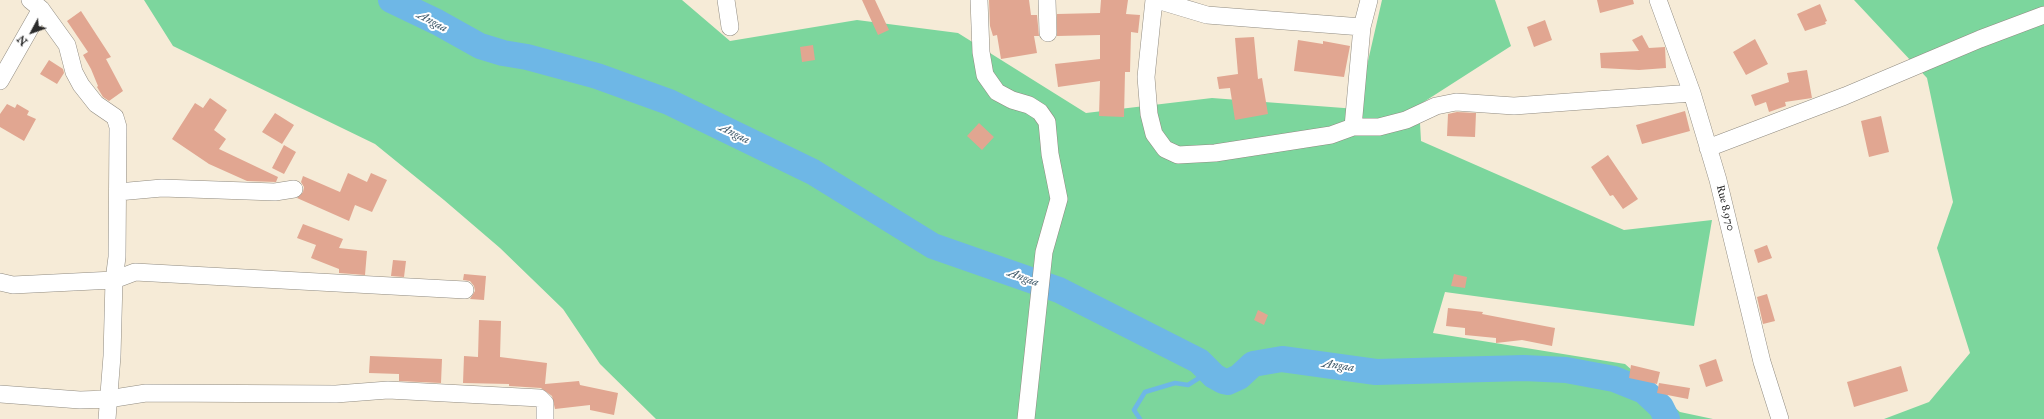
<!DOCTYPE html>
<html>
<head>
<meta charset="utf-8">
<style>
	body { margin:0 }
	#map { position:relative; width:2044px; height:419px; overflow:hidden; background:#f6ebd7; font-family:"IM FELL Great Primer",serif }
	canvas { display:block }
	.north { position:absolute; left:12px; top:12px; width:40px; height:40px; -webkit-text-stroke:3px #fff; paint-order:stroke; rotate:229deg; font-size:11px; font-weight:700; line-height:16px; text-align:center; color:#2b2b2b }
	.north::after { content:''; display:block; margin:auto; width:14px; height:18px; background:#2b2b2b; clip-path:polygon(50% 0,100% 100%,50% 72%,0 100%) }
</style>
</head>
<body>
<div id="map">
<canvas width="2044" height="419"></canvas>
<div class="north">N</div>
</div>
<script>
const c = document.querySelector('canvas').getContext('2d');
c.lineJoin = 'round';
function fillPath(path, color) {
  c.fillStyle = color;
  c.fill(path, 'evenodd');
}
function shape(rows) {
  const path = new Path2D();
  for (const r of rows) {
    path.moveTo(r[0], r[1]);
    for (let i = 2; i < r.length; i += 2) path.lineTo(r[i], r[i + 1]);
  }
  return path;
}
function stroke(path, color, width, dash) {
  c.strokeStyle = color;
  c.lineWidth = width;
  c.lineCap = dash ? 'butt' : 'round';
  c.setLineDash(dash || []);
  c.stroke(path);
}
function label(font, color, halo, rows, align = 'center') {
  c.font = font + ' "IM FELL Great Primer",serif';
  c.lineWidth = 4;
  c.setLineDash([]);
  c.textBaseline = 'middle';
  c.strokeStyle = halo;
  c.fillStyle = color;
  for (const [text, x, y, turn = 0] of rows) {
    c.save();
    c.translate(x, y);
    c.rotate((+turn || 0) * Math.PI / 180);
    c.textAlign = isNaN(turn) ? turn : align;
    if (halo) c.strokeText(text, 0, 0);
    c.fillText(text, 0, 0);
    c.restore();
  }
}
const green = shape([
	[144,0,682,0,730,41,857,20,958,33,1086,113,1212,98,1357,109,1382,0,1495,0,1511,46,1419,105,1421,141,1624,230,1712,220,1694,326,1445,292,1433,333,1625,364,1680,412,1713,419,656,419,600,364,563,309,500,248,444,200,375,144,173,46],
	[1854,0,2044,0,2044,419,1884,419,1929,402,1970,353,1937,248,1953,202,1927,78]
]);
const stream = shape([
	[1140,419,1134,410,1145,392,1175,383,1188,385,1210,371]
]);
const river = shape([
	[391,0,437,22,480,46,503,53,527,57,597,76,669,102,813,172,933,246,1059,290,1199,361,1214,376,1223,381,1228,382,1239,377,1253,364,1282,359,1376,372,1524,368,1566,370,1614,379,1644,391,1661,407,1667,419]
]);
const building = shape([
	[862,0,875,0,889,30,878,35],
	[989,0,1029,0,1031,15,1037,15,1039,36,1034,36,1037,53,1001,59,997,35,993,36,990,26],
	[1101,0,1128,0,1126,14,1140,15,1138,33,1131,32,1130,72,1125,72,1124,117,1099,116,1100,81,1058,87,1055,64,1100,59,1100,35,1057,36,1057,14,1100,13],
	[1597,0,1633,0,1634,4,1600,13],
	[1820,4,1827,21,1825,22,1826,24,1805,31,1797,14],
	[81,11,111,57,106,59,123,91,109,101,103,97,97,87,98,86,91,69,83,55,88,52,67,21],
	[1545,20,1552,40,1534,47,1527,27],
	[1642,35,1649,48,1665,47,1666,68,1639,70,1601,68,1600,53,1639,51,1632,40],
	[1254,37,1258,79,1262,78,1268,114,1235,120,1230,88,1219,89,1217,77,1238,74,1235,38],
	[1755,39,1768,64,1746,75,1733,52],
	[1298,40,1323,44,1323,41,1350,46,1344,77,1294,71],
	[813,45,815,60,802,62,800,47],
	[49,60,63,69,64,73,57,84,40,74],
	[1807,70,1812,98,1785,102,1786,106,1769,112,1766,102,1755,106,1751,95,1789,82,1787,73],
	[210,98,227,110,214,130,226,139,219,149,278,177,276,182,247,181,209,164,172,139,195,103,203,108],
	[7,104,15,108,17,104,29,111,27,115,36,119,24,141,0,127,0,114],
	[1685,111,1690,131,1642,144,1636,125],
	[1457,112,1476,113,1475,137,1447,136,1448,114],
	[275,113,294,125,282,144,262,132],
	[1881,116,1889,152,1869,157,1861,121],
	[979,123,994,137,982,150,967,136],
	[284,145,296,152,284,174,272,168],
	[1608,155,1638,199,1623,209,1613,195,1610,196,1591,167],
	[348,173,367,182,371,173,387,180,372,212,355,205,349,221,297,198,303,192,304,187,301,182,303,176,340,192],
	[303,224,343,239,339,248,367,251,365,275,339,273,339,269,311,258,316,245,297,238],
	[1767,245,1772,258,1758,263,1754,250],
	[393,260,406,261,404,277,391,276],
	[464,274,486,276,484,300,470,299,475,291,474,286,470,281,463,280],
	[1454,274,1467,277,1465,288,1451,286],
	[1767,294,1775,321,1763,324,1757,297],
	[1448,308,1483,312,1482,314,1555,328,1552,346,1522,340,1496,343,1496,338,1465,335,1465,328,1446,326],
	[1258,310,1268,315,1264,325,1254,320],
	[479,320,501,321,500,357,547,363,545,384,579,381,580,385,618,393,614,415,590,410,590,405,555,409,552,396,541,388,509,386,509,384,463,383,464,356,478,357],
	[370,356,442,359,441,383,399,381,399,374,369,373],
	[1716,359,1723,381,1706,387,1699,365],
	[1631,365,1660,372,1657,384,1629,378],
	[1901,366,1908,391,1854,407,1847,382],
	[1659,383,1690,388,1688,399,1657,393]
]);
const minor = shape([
	[30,0,41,9,67,45,74,72,81,85,96,104,115,117,118,127,117,257,114,280,112,356,107,419],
	[726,0,730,27],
	[979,0,981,52,985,75,997,92,1012,100,1029,105,1040,112,1047,122,1050,154,1059,199,1044,252,1026,419],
	[1047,0,1048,33],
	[1154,0,1146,77,1149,114,1154,134,1165,149,1178,155,1215,153,1331,135,1353,127,1379,127,1406,120,1436,106,1456,102,1514,106,1692,93],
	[1157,0,1207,15,1362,27],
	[1658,0,1692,93,1718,180,1762,362,1780,419],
	[0,81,41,9],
	[1353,127,1362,27,1369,0],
	[1708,148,1845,96,1980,39,2044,15],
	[118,192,162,188,275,192,294,189],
	[0,282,13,285,114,280,135,272,465,290],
	[0,394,80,400,108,399,146,393,336,394,388,390,540,398,545,403,545,419]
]);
const streetNames = [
	["Rue 8.970",1725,208,76]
];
const waterNames = [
	["Angaa",432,22,28],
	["Angaa",734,134,26],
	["Angaa",1023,278,20],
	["Angaa",1338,366,8]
];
fillPath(green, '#7cd69d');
stroke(stream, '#6eb7e6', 4.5);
stroke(river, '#6eb7e6', 26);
fillPath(building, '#e1a691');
stroke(minor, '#908b81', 18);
stroke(minor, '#fff', 17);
label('11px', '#2b2b2b', '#fff', streetNames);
label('italic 12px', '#425c6c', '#fff', waterNames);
</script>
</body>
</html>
